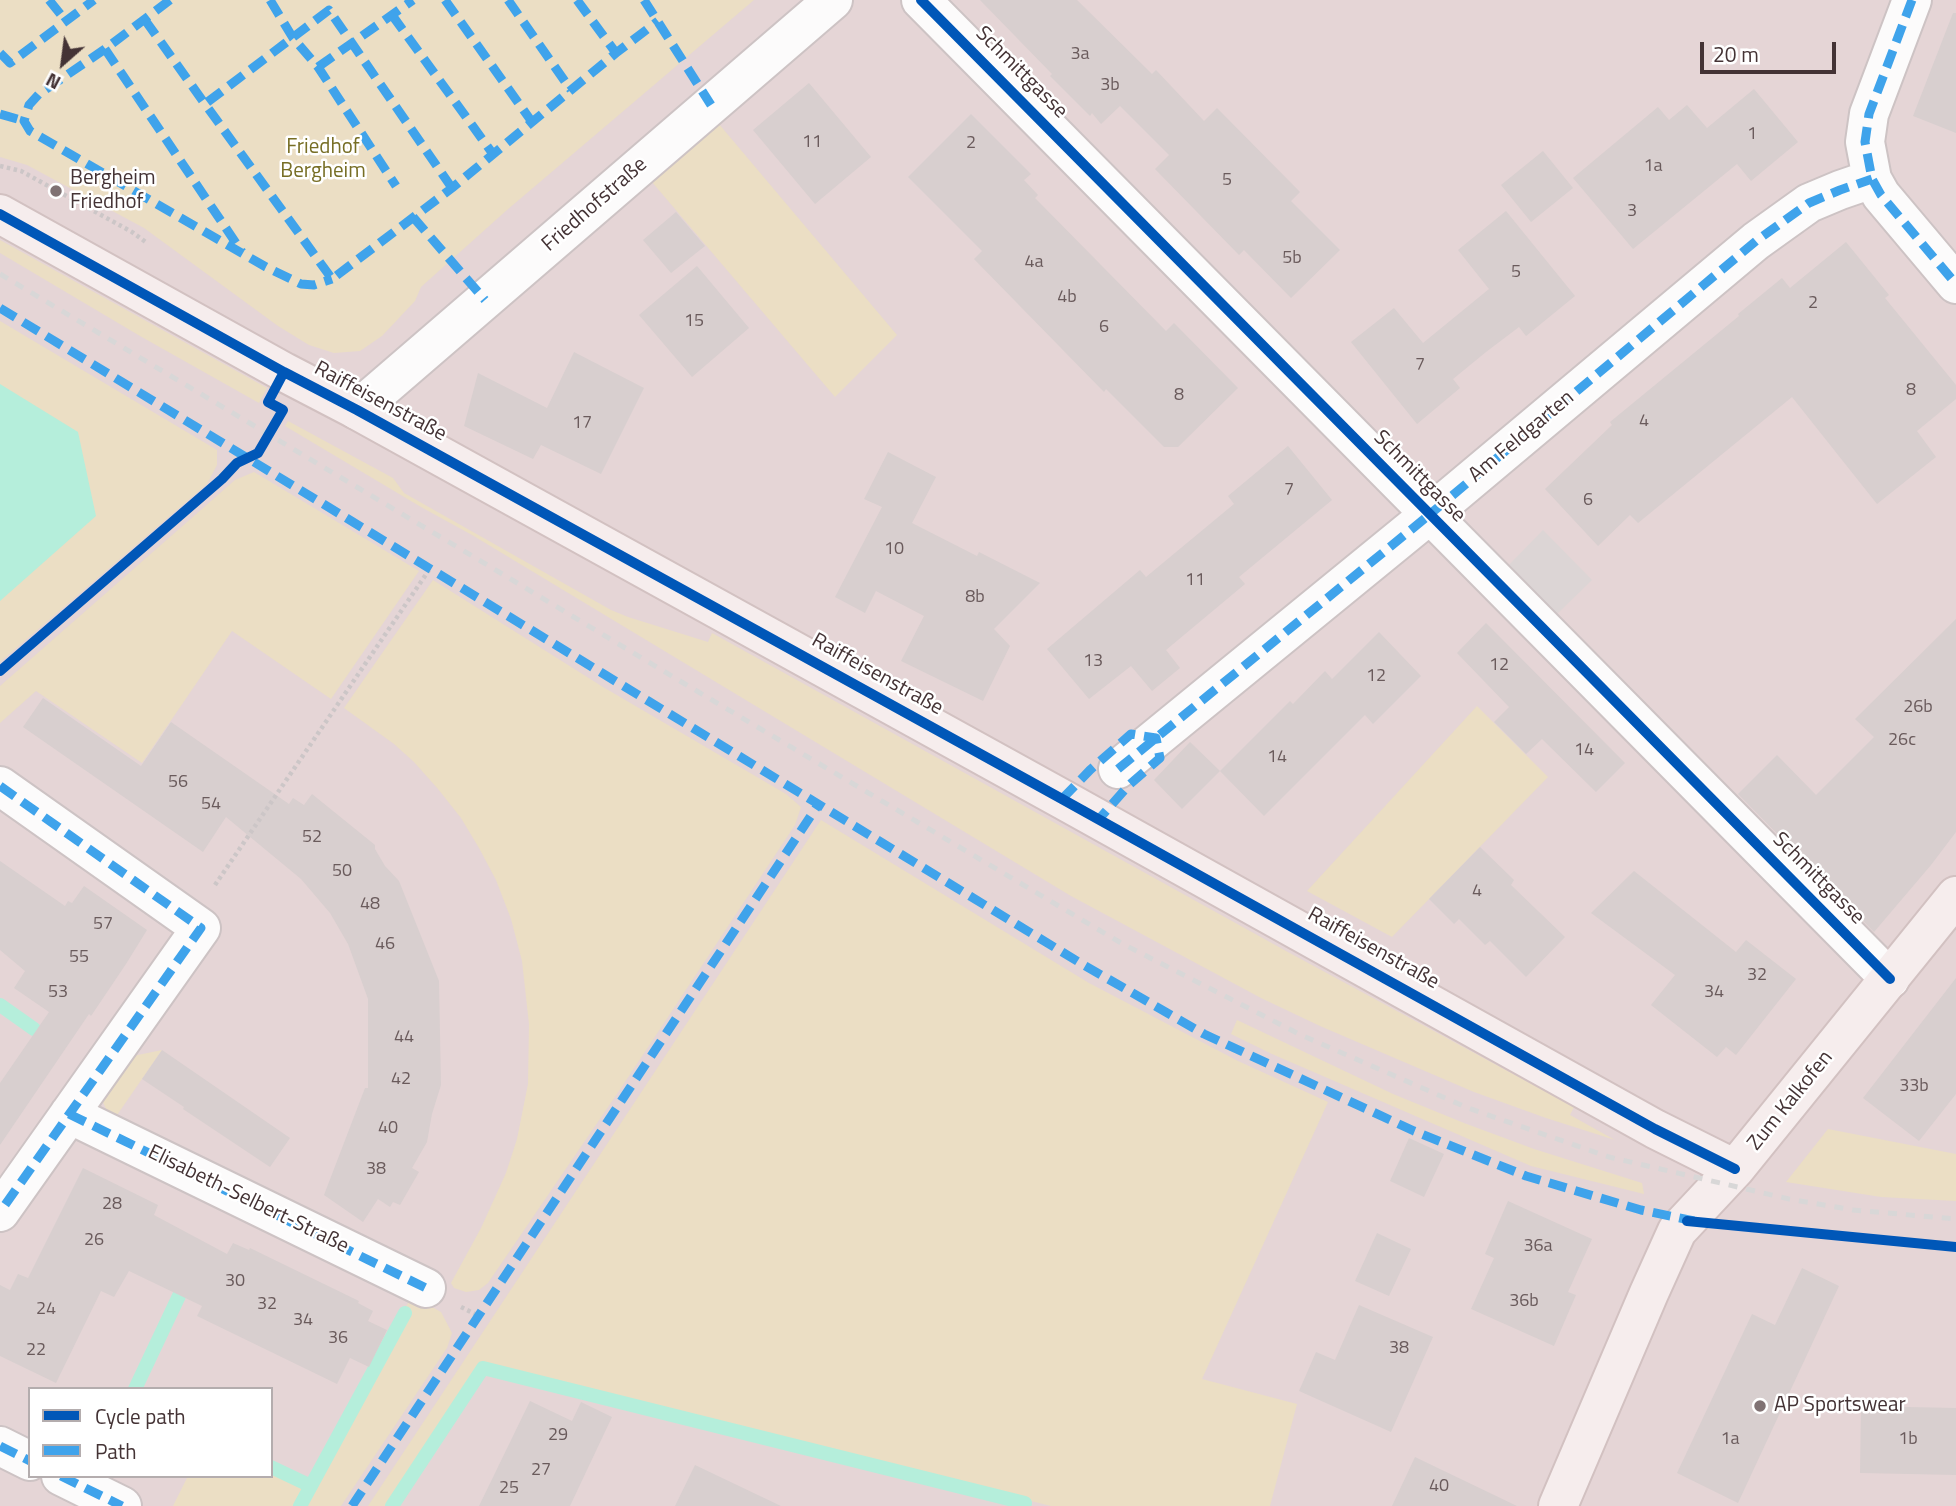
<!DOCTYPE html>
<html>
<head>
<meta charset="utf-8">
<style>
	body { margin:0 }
	#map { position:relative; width:1956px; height:1506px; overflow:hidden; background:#eee6e6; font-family:"Titillium Web",sans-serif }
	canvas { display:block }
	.legend { position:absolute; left:28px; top:1387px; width:245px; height:91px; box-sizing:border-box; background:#fff; border:2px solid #b4adae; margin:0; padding:9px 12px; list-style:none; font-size:21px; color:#443335 }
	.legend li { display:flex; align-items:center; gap:14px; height:35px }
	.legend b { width:35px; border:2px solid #b4adae }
	.north { position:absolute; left:28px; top:28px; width:70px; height:70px; -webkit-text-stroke:5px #fff; paint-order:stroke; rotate:208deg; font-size:19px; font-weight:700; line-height:28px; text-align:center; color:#443335 }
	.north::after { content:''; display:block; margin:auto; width:24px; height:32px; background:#443335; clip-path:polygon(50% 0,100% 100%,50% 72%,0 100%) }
	.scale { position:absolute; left:1700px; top:42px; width:136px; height:32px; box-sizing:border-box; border:4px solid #443335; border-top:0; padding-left:9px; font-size:21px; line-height:24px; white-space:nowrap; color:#443335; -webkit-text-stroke:5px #fff; paint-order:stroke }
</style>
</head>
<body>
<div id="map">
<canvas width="1956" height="1506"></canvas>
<ul class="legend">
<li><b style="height:9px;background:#0057b8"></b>Cycle path</li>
<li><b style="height:9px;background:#3fa3eb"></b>Path</li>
</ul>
<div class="north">N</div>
<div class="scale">20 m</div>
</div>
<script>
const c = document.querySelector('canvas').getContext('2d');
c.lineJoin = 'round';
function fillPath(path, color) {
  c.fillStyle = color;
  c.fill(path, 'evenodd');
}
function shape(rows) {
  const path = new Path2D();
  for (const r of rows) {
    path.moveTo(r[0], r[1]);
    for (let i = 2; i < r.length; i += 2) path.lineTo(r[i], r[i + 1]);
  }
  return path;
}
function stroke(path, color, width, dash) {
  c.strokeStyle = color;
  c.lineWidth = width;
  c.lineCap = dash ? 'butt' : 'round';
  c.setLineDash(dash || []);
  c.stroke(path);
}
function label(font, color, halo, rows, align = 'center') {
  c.font = font + ' "Titillium Web",sans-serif';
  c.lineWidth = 5;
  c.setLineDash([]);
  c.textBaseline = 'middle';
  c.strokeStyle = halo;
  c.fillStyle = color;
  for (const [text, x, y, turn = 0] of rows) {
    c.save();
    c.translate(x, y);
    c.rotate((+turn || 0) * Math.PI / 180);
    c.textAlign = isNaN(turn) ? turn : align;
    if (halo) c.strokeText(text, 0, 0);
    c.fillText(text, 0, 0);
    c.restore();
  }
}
const residential = shape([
	[0,0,1956,0,1956,1506,0,1506],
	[30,1389,271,1389,271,1476,30,1476]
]);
const green = shape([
	[0,0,754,0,507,210,421,287,415,301,382,336,360,351,334,353,309,345,278,326,144,228,27,165,0,157],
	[713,117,897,335,835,397,646,175],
	[0,240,267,388,259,403,140,336,0,253],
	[0,321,217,450,217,465,207,484,0,662],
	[288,421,393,478,404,493,611,610,628,617,708,642,712,633,1286,951,1574,1107,1570,1115,1615,1140,1546,1118,1474,1092,1320,1026,1261,998,1071,896,472,535,421,507,285,426],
	[254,472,419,571,331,699,232,631,142,763,36,691,0,723,0,686,235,480],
	[433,580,603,687,786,794,801,807,795,825,621,1088,488,1283,479,1290,466,1292,454,1288,451,1283,481,1228,506,1173,517,1139,528,1084,529,1024,522,961,511,919,496,880,479,848,461,818,438,789,414,762,394,744,344,708],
	[1477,706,1548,777,1392,937,1307,891],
	[821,820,1089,983,1238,1061,1328,1102,1202,1379,1297,1404,1270,1506,1051,1506,482,1364,389,1506,368,1506],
	[1237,1020,1393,1094,1464,1123,1534,1149,1642,1183,1644,1194,1531,1166,1272,1054,1231,1034],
	[162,1050,115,1118,109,1115,102,1100,133,1056],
	[1828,1129,1956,1154,1956,1201,1881,1197,1786,1182],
	[412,1296,441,1312,452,1333,447,1348,341,1506,304,1506,395,1342,409,1315,403,1312],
	[271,1470,307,1487,296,1506,173,1506,188,1476,271,1476]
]);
const parking = shape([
	[1543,530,1592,580,1556,615,1508,566]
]);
const water = shape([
	[0,384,78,432,96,516,0,601]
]);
const stream = shape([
	[0,1005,34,1029],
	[135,1389,187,1279],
	[271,1467,311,1486],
	[300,1506,405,1313],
	[392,1506,483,1368,1025,1503]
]);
const building = shape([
	[980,0,1077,0,1152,74,1156,70,1204,121,1217,108,1300,192,1291,201,1340,250,1291,298,1244,250,1239,255,1155,169,1169,155,1120,106,1101,124,1092,113,1090,116,1050,76,1052,74],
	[1953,13,1956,13,1956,133,1913,116],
	[809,83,871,157,815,204,753,130],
	[1754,89,1798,142,1751,181,1737,164,1633,249,1573,178,1658,107,1669,120,1687,105,1707,128],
	[971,114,1031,174,1024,180,1038,195,1035,198,1166,331,1174,323,1238,388,1178,447,1164,447,1106,389,1104,392,974,259,982,251,908,177],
	[1543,151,1573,188,1531,222,1501,185],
	[1506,211,1575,296,1526,336,1519,327,1486,352,1453,379,1460,388,1417,424,1351,342,1394,308,1423,343,1489,289,1458,250],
	[676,212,705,246,671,273,643,240],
	[1846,242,1889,295,1885,298,1956,385,1956,399,1917,431,1936,457,1877,504,1792,397,1638,523,1630,515,1598,546,1545,489,1612,425,1610,422,1739,316,1738,314,1782,278,1790,288],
	[697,266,749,328,692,377,639,315],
	[574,352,644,388,601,474,541,445,533,459,464,426,478,373,547,408],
	[1288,446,1332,500,1239,577,1245,584,1166,650,1180,668,1152,691,1131,666,1089,699,1047,649,1140,570,1146,577,1234,504,1228,496],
	[888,452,936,477,912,523,977,556,979,552,1040,583,994,629,1010,646,983,701,901,661,924,616,876,591,865,613,835,597,882,507,864,499],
	[1956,619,1956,832,1931,865,1874,932,1738,794,1777,755,1816,795,1874,737,1855,719],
	[1486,623,1625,763,1596,792,1542,739,1526,754,1494,722,1509,707,1457,653],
	[1379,632,1421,676,1373,724,1365,715,1264,816,1220,771,1290,701,1293,704,1325,671,1332,679],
	[43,698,141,766,171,722,289,804,293,798,304,805,312,794,375,845,375,849,385,866,399,881,439,981,441,1085,432,1114,427,1142,412,1168,419,1172,400,1205,393,1202,390,1207,378,1199,363,1222,324,1195,365,1088,368,1088,368,999,348,944,330,913,301,879,226,817,203,852,23,727],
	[1190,742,1220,771,1182,809,1154,780],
	[1480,847,1514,880,1511,885,1565,937,1526,977,1490,941,1485,945,1459,919,1454,924,1429,899],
	[0,861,65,906,68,901,72,903,84,886,147,930,126,964,91,1016,89,1014,0,1145,0,1083,49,1012,14,988,25,971,0,950],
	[1634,871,1736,952,1746,940,1796,979,1736,1055,1726,1047,1717,1057,1651,1005,1675,975,1591,913],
	[1956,978,1956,1094,1919,1141,1863,1098],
	[162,1050,290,1138,270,1167,183,1109,184,1107,142,1079],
	[1409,1138,1444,1154,1424,1197,1390,1181],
	[83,1168,158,1205,154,1215,227,1254,233,1243,249,1250,250,1248,359,1301,358,1303,373,1311,368,1321,387,1330,369,1367,350,1358,337,1384,197,1316,202,1306,129,1271,114,1297,101,1291,56,1383,0,1356,0,1285,10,1290,18,1274,28,1278],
	[1508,1201,1592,1239,1568,1292,1576,1295,1554,1346,1471,1309,1494,1258,1485,1254],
	[1377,1233,1411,1249,1389,1296,1355,1281],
	[1802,1268,1839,1286,1738,1503,1677,1473,1752,1314,1775,1325],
	[1359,1305,1433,1337,1391,1432,1299,1391,1316,1352,1335,1360],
	[530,1401,572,1421,581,1402,612,1417,570,1506,479,1506],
	[1861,1406,1956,1408,1956,1475,1860,1473],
	[1415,1457,1517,1506,1392,1506],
	[695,1465,781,1506,675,1506]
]);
const path = shape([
	[0,166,21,171,132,232,147,243],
	[215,885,429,570],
	[461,1307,479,1316]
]);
const street = shape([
	[921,0,1890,979],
	[1912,0,1869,114,1865,142,1872,179,1881,195,1956,284],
	[357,410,833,0],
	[1118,769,1429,515,1756,241,1809,203,1840,190,1872,179],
	[0,786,201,928,0,1212],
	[69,1114,426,1288],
	[0,1446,30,1461],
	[61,1476,122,1506]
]);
const secondary = shape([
	[0,214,284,372,357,410,1062,799,1655,1129,1735,1169],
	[1558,1506,1649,1293,1677,1231,1735,1169,1956,896]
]);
const rail = shape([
	[0,274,479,560,685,684,1121,943,1301,1035,1468,1108,1609,1157,1789,1199,1853,1210,1956,1219]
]);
const quiet = shape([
	[49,0,66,21],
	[170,0,105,49,39,94,29,105,24,121,30,131,266,267,301,284,314,285,332,279],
	[270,0,293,38,318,67,396,186],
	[445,0,532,122],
	[508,0,571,90],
	[577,0,616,53],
	[644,0,711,105],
	[1912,0,1869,114,1865,142,1872,179,1881,195,1956,284],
	[392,15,493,154],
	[145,20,205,104],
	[105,49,242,252],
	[0,53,10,63,94,0],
	[318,67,413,0],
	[0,114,24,121],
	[452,188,329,10,205,104,332,279,452,188,616,53,658,21],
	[413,217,485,300],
	[0,308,1082,964,1204,1034,1414,1131,1526,1176,1641,1210,1694,1221],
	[1118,769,1429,515,1756,241,1809,203,1840,190,1872,179],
	[0,786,201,928,0,1212],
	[1062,799,1090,770,1131,734,1156,738,1160,758,1128,786,1099,819],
	[69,1114,426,1288],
	[0,1446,30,1461],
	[61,1476,122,1506],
	[352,1506,818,805]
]);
const cycleway = shape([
	[921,0,1890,979],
	[0,214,284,372,357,410,1062,799,1655,1129,1735,1169],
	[0,671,222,479,237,463,258,453,283,410,268,402,284,372],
	[1687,1221,1956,1247]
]);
const markers = [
	[56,191,7,"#807273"],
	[1760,1406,7,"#807273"]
];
const numberNames = [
	["3a",1080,55],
	["3b",1110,86],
	["1",1752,135],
	["11",812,143],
	["2",971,144],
	["1a",1653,167],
	["5",1227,181],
	["3",1632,212],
	["5b",1292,259],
	["4a",1034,263],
	["5",1516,273],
	["4b",1067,298],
	["2",1813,304],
	["15",694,322],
	["6",1104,328],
	["7",1420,366],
	["8",1911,391],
	["8",1179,396],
	["4",1644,422],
	["17",582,424],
	["7",1289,491],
	["6",1588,501],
	["10",894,550],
	["11",1195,581],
	["8b",975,598],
	["13",1093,662],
	["12",1499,666],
	["12",1376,677],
	["26b",1918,708],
	["26c",1902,741],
	["14",1584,751],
	["14",1277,758],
	["56",178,783],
	["54",211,805],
	["52",312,838],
	["50",342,872],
	["4",1477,892],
	["48",370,905],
	["57",103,925],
	["46",385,945],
	["55",79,958],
	["32",1757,976],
	["53",58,993],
	["34",1714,993],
	["44",404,1038],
	["42",401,1080],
	["33b",1914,1087],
	["40",388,1129],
	["38",376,1170],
	["28",112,1205],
	["26",94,1241],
	["36a",1538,1247],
	["30",235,1282],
	["36b",1524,1302],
	["32",267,1305],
	["24",46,1310],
	["34",303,1321],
	["36",338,1339],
	["38",1399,1349],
	["22",36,1351],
	["29",558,1436],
	["1a",1730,1440],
	["1b",1908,1440],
	["27",541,1471],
	["40",1439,1487],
	["25",509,1489]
];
const streetNames = [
	["Schmittgasse",1021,73,45],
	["Friedhofstraße",595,205,-41],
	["Raiffeisenstraße",380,402,28],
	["Am Feldgarten",1522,437,-40],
	["Schmittgasse",1419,477,45],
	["Raiffeisenstraße",877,675,29],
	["Schmittgasse",1818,879,45],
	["Raiffeisenstraße",1373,949,29],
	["Zum Kalkofen",1791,1101,-51],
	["Elisabeth-Selbert-Straße",248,1200,26]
];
const parkNames = [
	["Friedhof",323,148],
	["Bergheim",323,172]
];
const poiNames = [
	["Bergheim",70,179],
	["Friedhof",70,203],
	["AP Sportswear",1774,1406]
];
fillPath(residential, '#e5d5d6');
fillPath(green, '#ebdec4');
fillPath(parking, '#dcd5d5');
fillPath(water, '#b5eedb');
stroke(stream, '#b5eedb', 14);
fillPath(building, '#d8cfcf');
stroke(street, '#cdc3c4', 42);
stroke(secondary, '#d2c1c1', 42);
stroke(path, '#ccc6c7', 4.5, [3.5, 3.5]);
stroke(street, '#fcfbfb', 38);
stroke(secondary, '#f6eded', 38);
stroke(rail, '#d8d7d7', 5, [9, 9]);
stroke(quiet, '#3fa3eb', 9, [18, 9]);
stroke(cycleway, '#0057b8', 10);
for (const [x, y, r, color] of markers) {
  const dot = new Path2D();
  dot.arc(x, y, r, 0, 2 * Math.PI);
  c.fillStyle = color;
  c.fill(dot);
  stroke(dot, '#fff', 2.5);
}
label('18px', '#6a5b5c', null, numberNames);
label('21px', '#443335', '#fff', streetNames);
label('21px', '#776e25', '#fff', parkNames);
label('21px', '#443335', '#fff', poiNames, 'left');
</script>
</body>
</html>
